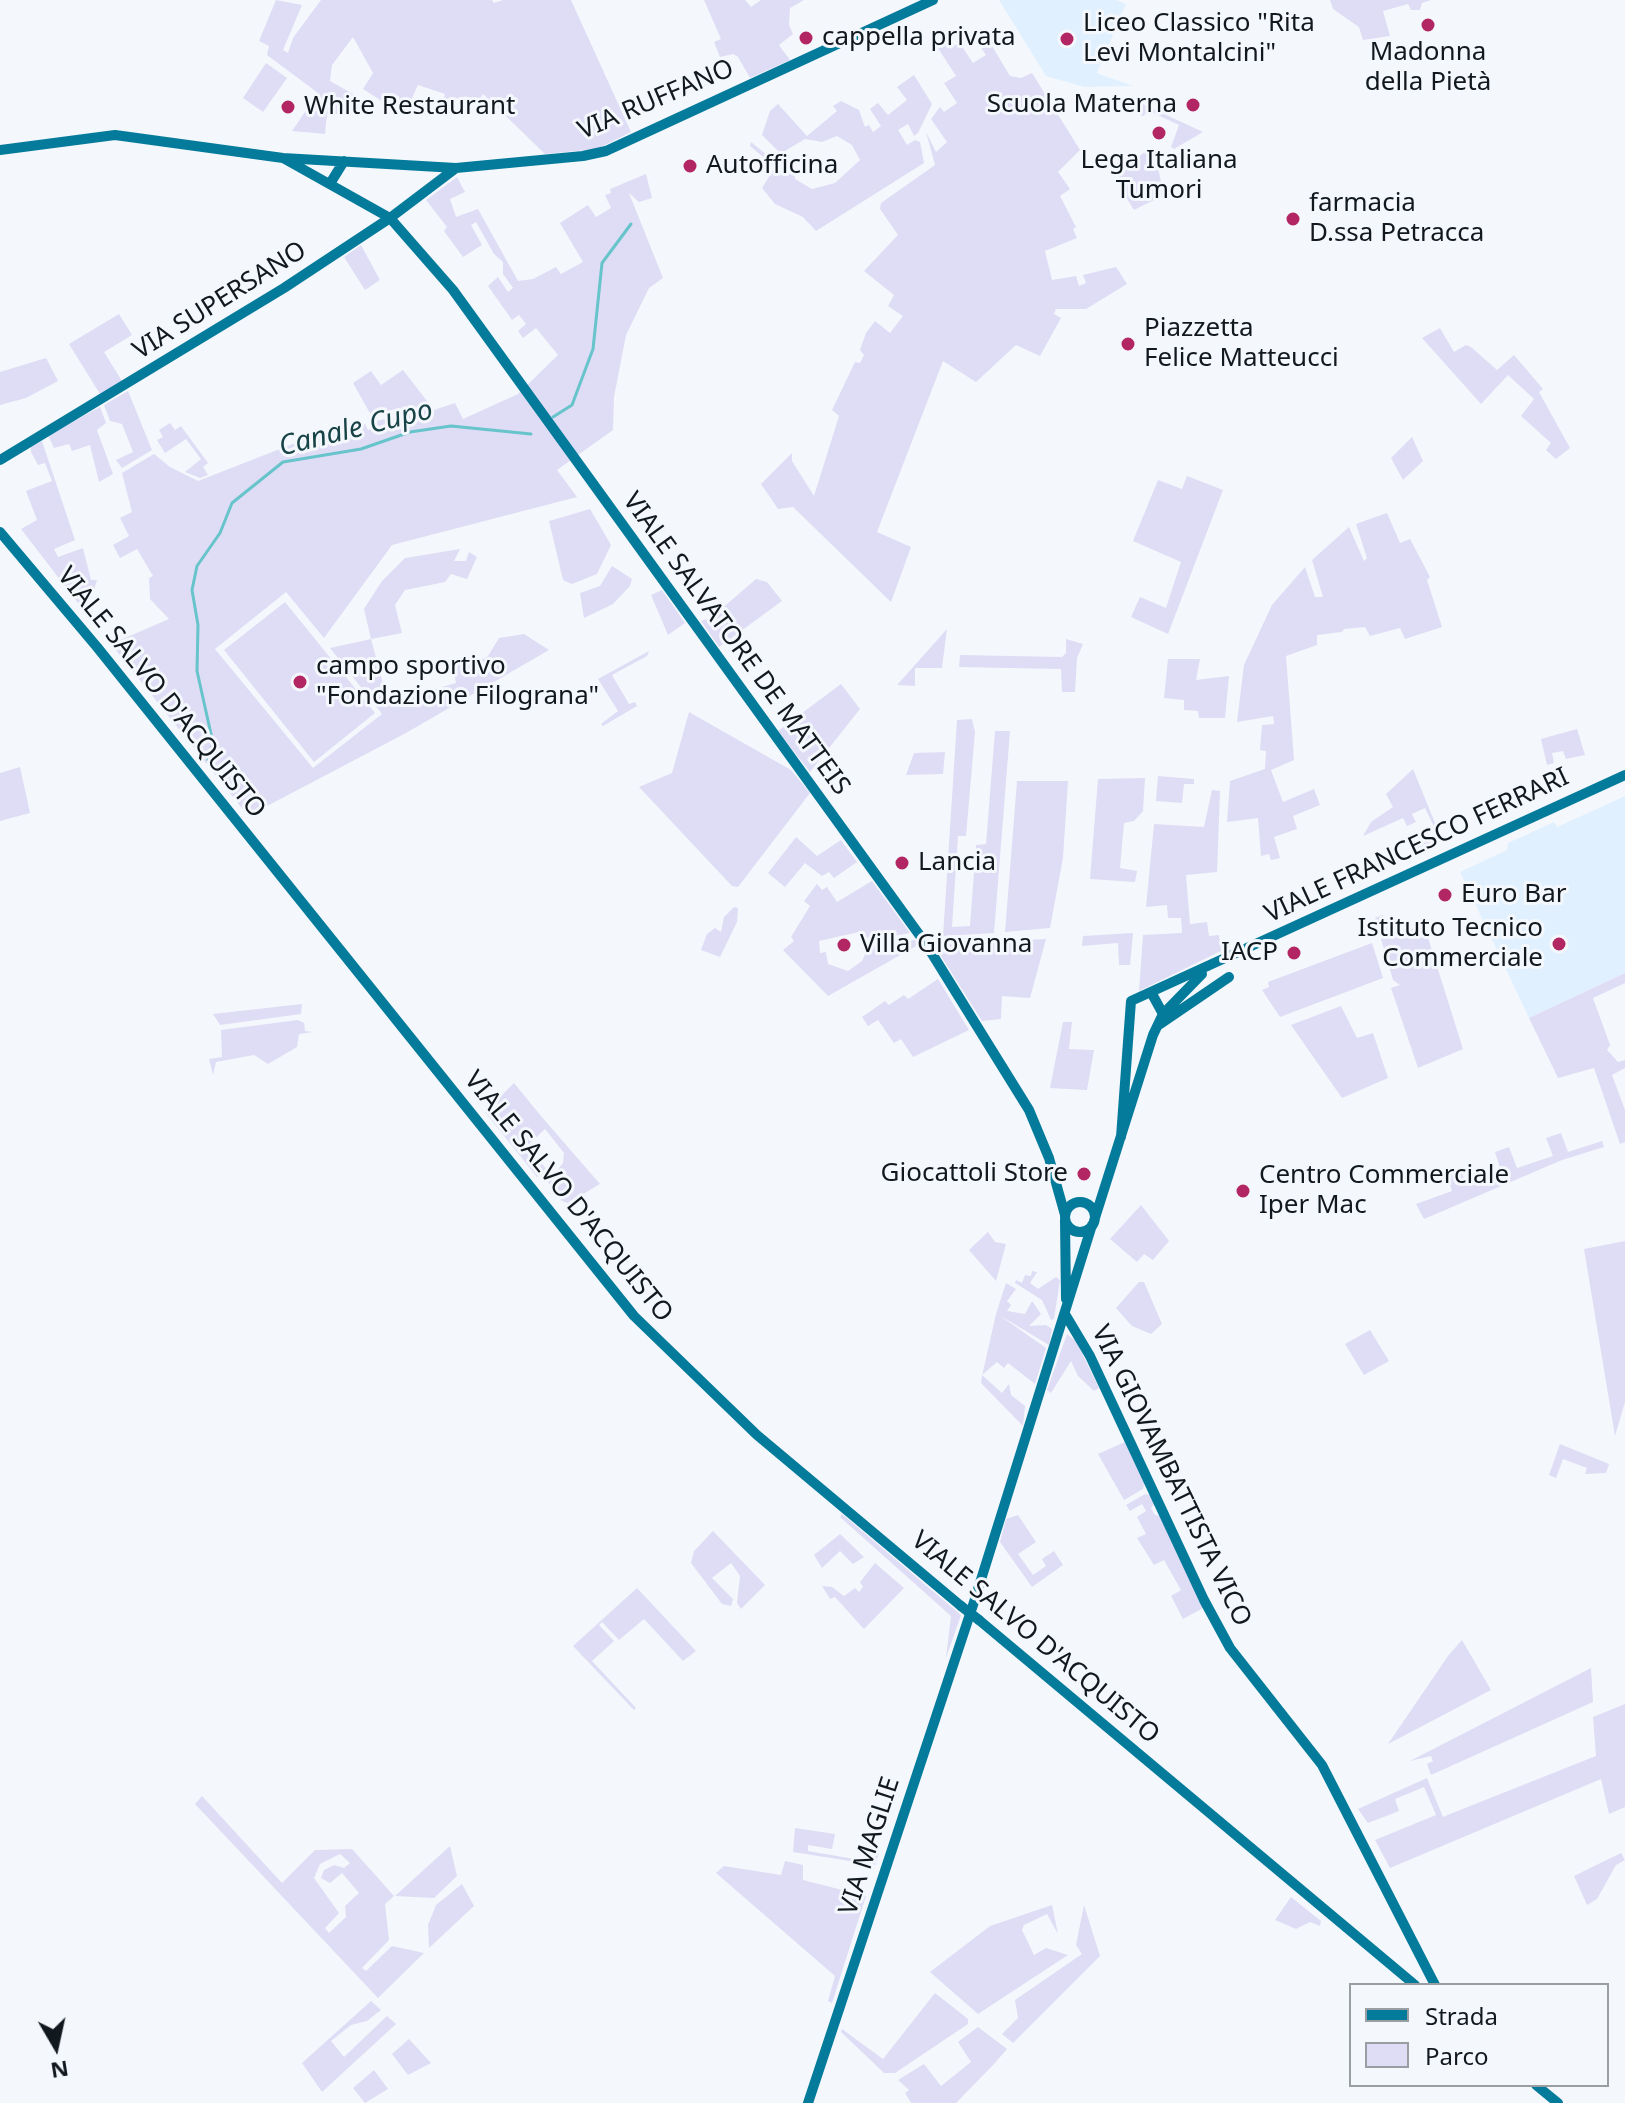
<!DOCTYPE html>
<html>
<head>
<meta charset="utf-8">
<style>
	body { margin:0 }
	#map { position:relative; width:1625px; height:2103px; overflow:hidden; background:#f4f8fc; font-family:"Noto Sans",sans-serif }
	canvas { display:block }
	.legend { position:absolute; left:1349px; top:1983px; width:260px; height:104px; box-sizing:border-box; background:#f4f8fc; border:2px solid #999ea3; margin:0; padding:10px 14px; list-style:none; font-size:24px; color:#11181e }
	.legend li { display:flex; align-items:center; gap:16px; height:40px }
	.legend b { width:40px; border:2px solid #999ea3 }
	.north { position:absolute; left:16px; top:2007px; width:80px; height:80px; -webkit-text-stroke:6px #f4f8fc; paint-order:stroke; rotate:171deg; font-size:22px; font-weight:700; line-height:32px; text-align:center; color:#11181e }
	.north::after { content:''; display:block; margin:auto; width:28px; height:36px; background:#11181e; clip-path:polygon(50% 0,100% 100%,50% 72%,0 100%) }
</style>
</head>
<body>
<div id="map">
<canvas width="1625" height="2103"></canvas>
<ul class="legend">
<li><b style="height:10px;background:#047b9b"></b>Strada</li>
<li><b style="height:22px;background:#dfdcf5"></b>Parco</li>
</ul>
<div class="north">N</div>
</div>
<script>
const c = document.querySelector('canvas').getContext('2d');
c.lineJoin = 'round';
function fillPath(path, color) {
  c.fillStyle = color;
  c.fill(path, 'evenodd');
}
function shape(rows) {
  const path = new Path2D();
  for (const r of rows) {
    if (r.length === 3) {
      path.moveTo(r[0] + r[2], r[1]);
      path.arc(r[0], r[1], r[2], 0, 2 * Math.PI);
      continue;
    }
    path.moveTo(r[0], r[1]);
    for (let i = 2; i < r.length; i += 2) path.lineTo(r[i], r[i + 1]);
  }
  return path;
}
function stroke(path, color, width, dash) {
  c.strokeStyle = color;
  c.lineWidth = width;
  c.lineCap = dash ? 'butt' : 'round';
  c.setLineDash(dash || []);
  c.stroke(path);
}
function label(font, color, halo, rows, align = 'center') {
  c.font = font + ' "Noto Sans",sans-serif';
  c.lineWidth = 6;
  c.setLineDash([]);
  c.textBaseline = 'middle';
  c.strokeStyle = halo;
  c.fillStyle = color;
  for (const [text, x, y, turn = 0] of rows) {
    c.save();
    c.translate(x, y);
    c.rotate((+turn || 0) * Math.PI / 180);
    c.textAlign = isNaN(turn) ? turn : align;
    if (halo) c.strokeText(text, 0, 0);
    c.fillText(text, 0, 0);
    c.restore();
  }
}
const built = shape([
	[999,0,1116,0,1126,4,1097,73,1133,86,1084,87,1046,76],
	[1625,796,1625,973,1529,1018,1460,872,1507,850,1508,843,1554,822,1557,827]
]);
const green = shape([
	[276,0,302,5,283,50,288,53,293,38,321,0,492,0,494,3,503,0,571,0,631,132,597,149,545,154,483,94,478,102,465,96,463,100,456,98,452,105,443,101,445,94,418,85,408,107,400,105,399,96,388,97,388,105,363,89,373,73,353,37,332,65,330,81,362,99,362,115,327,114,325,134,292,131,318,93,267,55,269,46,259,41],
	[704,0,745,0,751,7,761,0,804,0,790,8,789,25,793,34,779,45,790,60,750,78,738,57,733,54,720,57,714,42,721,39],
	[1330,0,1431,0,1422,3,1420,10,1411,10,1408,4,1383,11,1390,36,1363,40,1359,27,1333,9],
	[943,41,950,49,959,42,973,63,986,55,980,46,989,41,1010,76,1021,78,1032,73,1080,150,1058,172,1070,189,1060,196,1076,227,1073,229,1077,238,1045,251,1052,280,1076,276,1079,286,1086,283,1083,275,1116,267,1127,284,1086,309,1056,309,1054,314,1061,318,1040,356,1016,345,976,382,943,361,877,532,911,547,891,602,793,507,778,509,761,484,792,453,792,461,814,496,839,416,832,410,855,362,860,363,864,355,860,350,866,333,875,321,890,333,903,316,888,306,894,295,864,271,898,235,880,209,881,203,935,165,926,132,936,152,947,142,931,119,940,107,944,112,957,103,944,83,956,76,936,45],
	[266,63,287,78,263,112,243,98],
	[914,75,932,104,918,133,914,136,908,124,898,130,907,145,915,140,920,142,924,163,816,231,803,217,775,204,762,188,775,167,750,146,751,142,777,163,794,167,795,179,812,189,835,183,860,160,852,145,837,136,822,142,805,139,783,152,778,151,762,135,770,111,778,104,807,136,837,111,833,106,841,101,859,110,865,127,869,125,873,132,881,126,870,109,878,103,888,115,907,100,897,87],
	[1136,101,1203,132,1174,149,1171,147,1179,125,1149,111,1143,116,1132,112],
	[1146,151,1157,163,1164,195,1134,210,1113,176],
	[646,174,652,198,639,202,629,193,663,278,649,288,626,335,614,397,613,430,557,470,577,497,392,545,324,638,286,592,215,649,313,768,382,714,330,648,371,639,364,609,382,581,405,558,460,549,454,561,466,561,469,552,477,557,467,579,451,574,445,582,405,590,395,605,402,633,371,639,388,702,456,683,453,669,463,662,476,663,488,656,499,638,524,634,549,650,406,733,248,816,111,644,169,619,150,599,149,578,153,576,137,549,120,558,113,545,129,536,120,518,132,512,122,473,154,454,170,467,198,481,308,438,365,424,368,430,375,427,373,422,400,415,396,409,371,415,353,383,371,371,381,385,403,370,434,410,455,403,463,419,518,394,558,355,536,328,523,338,518,331,526,324,519,315,512,320,488,286,498,277,508,292,513,288,503,274,503,262,494,254,476,222,471,225,482,245,463,257,444,231,447,227,426,200,457,177,465,192,450,199,456,217,478,209,518,281,533,279,556,267,561,274,583,262,560,223,588,205,596,217,611,208,605,195,611,193,610,189],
	[361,245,380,280,365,290,344,257],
	[119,314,132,335,104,352,122,381,100,394,69,344],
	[1440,328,1454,352,1466,345,1471,347,1497,370,1514,355,1543,389,1539,392,1570,448,1556,459,1546,450,1551,443,1521,416,1534,399,1508,375,1481,404,1422,338],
	[46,358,58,381,26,398,0,405,0,372],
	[128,391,152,450,122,468,116,460,133,452,122,424,110,421,104,405],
	[100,407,106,423,97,430,113,474,99,482,90,445,72,451,69,444,54,448,48,435],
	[170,423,175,430,181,426,208,463,203,467,208,475,200,478,185,472,201,459,186,439,165,453,157,440,163,437,159,430],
	[1412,437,1423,461,1403,480,1391,458],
	[42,441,75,540,54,549,58,557,83,548,91,580,97,580,94,590,78,603,21,529,37,520,26,491,52,481,45,463,38,465,31,452,31,447],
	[1187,476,1223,490,1168,634,1131,617,1140,597,1166,608,1181,562,1133,541,1158,480,1182,489],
	[590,509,611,545,597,574,572,584,563,580,549,521],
	[1387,513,1400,543,1410,539,1430,577,1427,580,1442,627,1405,639,1400,628,1370,636,1365,627,1344,629,1342,632,1317,635,1317,645,1286,656,1294,760,1271,770,1283,802,1314,789,1320,805,1293,816,1297,829,1274,837,1280,858,1271,860,1269,854,1261,856,1258,818,1227,822,1230,781,1265,769,1266,751,1260,750,1262,725,1274,724,1273,716,1237,722,1244,665,1272,605,1305,567,1315,597,1323,597,1312,560,1349,527,1364,561,1367,558,1356,524],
	[612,566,632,579,630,586,613,604,584,618,580,593,600,586],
	[756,579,767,582,782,601,719,647,701,621,712,617],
	[662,590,685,623,668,635,651,595],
	[285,602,375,713,314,762,224,650],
	[947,629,942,668,915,668,915,686,897,685],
	[1066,639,1083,644,1077,658,1075,692,1062,692,1061,669,959,667,960,655,1062,657,1066,653],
	[649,651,647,656,612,675,629,704,635,702,637,706,603,726,601,724,618,711,598,679],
	[1168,659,1200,659,1196,680,1229,676,1225,718,1199,718,1198,711,1184,710,1184,700,1164,698],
	[841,684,860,709,810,772,778,731],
	[689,712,791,770,810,793,738,887,732,886,639,787,672,773],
	[972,719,975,732,966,836,958,836,952,927,970,926,976,845,986,844,995,731,1010,731,994,933,943,936,957,720],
	[1577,729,1585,755,1566,759,1563,751,1552,753,1554,763,1547,765,1541,739],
	[945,752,943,774,906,775,914,753],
	[20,767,30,813,0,821,0,773],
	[1413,769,1442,840,1415,851,1413,849,1438,835,1425,808,1412,814,1416,822,1407,826,1403,818,1363,836,1371,822,1393,807,1386,794],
	[1158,776,1194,779,1194,784,1184,784,1182,803,1156,801],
	[1145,778,1143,811,1134,821,1124,823,1120,868,1137,871,1135,882,1090,879,1098,779],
	[1017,781,1068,781,1063,858,1050,928,1005,932],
	[1212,790,1220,791,1217,872,1186,875,1190,924,1207,922,1209,936,1219,935,1221,951,1139,991,1143,935,1182,933,1181,918,1168,918,1167,905,1146,907,1154,824,1204,827],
	[796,837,817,856,841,840,857,862,834,878,829,872,822,876,805,863,785,887,768,873],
	[872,881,910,933,870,940,859,932,819,941,820,953,826,952,828,964,848,971,862,961,868,948,915,940,918,945,828,996,783,950,794,941,791,937,810,906,804,901,817,884,822,890,827,887,837,902],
	[734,907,738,908,737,922,720,957,701,950,707,934,715,928,721,932,724,917],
	[1383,915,1391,934,1424,925,1463,1049,1418,1068,1391,988,1400,985,1393,980,1375,918],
	[1133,933,1130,965,1119,965,1118,943,1082,946,1083,936],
	[1046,939,1030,998,1002,996,1001,1019,982,1021,934,945],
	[1372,943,1383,978,1280,1017,1262,990,1269,987,1268,982],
	[1625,973,1625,983,1593,998,1610,1045,1607,1050,1618,1062,1625,1060,1625,1068,1612,1075,1625,1110,1625,1142,1620,1144,1594,1068,1558,1078,1529,1018],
	[938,979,969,1030,913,1057,901,1039,894,1043,878,1020,868,1026,862,1017,885,1001,889,1005,904,995,908,999],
	[302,1004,301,1014,220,1025,213,1014],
	[1341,1006,1357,1038,1373,1033,1388,1078,1342,1098,1291,1025],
	[298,1020,304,1023,305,1031,313,1032,299,1034,297,1047,268,1064,254,1055,216,1062,213,1075,209,1059,222,1057,221,1030],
	[1063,1022,1072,1022,1069,1049,1094,1050,1087,1090,1050,1088],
	[514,1083,541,1116,600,1184,568,1203,562,1201,548,1182,563,1163,564,1153,545,1129,527,1146,548,1171,537,1177,485,1112],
	[1561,1133,1568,1152,1602,1141,1604,1147,1562,1160,1424,1219,1416,1204,1452,1191,1446,1172,1460,1168,1467,1186,1502,1174,1495,1152,1509,1147,1517,1168,1553,1156,1546,1138],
	[1141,1205,1169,1241,1153,1260,1144,1254,1137,1262,1110,1239],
	[988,1232,995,1242,1006,1244,996,1281,969,1250],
	[1625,1241,1625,1402,1615,1436,1584,1249],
	[1032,1271,1037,1272,1030,1283,1038,1289,1056,1277,1060,1280,1054,1319,1051,1320,1042,1300,1015,1283,1016,1280,1022,1283,1025,1275,1031,1276],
	[1139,1282,1144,1282,1162,1324,1151,1334,1132,1326,1116,1308],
	[1006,1283,1016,1289,1007,1301,1011,1305,1007,1311,1025,1314,1032,1301,1041,1314,1029,1326,1046,1325,1052,1329,1049,1345,999,1315,1046,1348,1035,1384,1008,1363,1004,1368,997,1362,982,1375,1002,1393,1009,1384,1011,1395,1025,1406,1023,1426,981,1383,982,1376,996,1314],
	[1370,1330,1389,1361,1364,1375,1345,1344],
	[1067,1334,1076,1341,1099,1388,1094,1391,1078,1376,1071,1361,1051,1393,1047,1390],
	[1125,1442,1144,1483,1143,1489,1124,1500,1098,1454],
	[1560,1444,1609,1464,1606,1473,1585,1474,1587,1468,1563,1459,1556,1478,1549,1475],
	[1145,1494,1150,1495,1155,1503,1151,1508,1155,1515,1160,1516,1203,1608,1183,1619,1171,1596,1181,1590,1164,1560,1154,1565,1137,1538,1146,1534,1137,1517,1146,1511,1142,1504,1130,1511,1126,1505],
	[842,1514,961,1615,946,1658,951,1616,840,1517],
	[1018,1515,1036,1542,1018,1554,1033,1575,1046,1566,1042,1559,1054,1551,1063,1565,1032,1587,1000,1542,1006,1519],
	[713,1531,765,1585,741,1609,737,1603,740,1576,731,1563,712,1578,733,1599,731,1606,722,1604,691,1563,694,1551],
	[840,1534,864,1557,853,1564,840,1551,822,1568,814,1555],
	[875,1563,904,1588,864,1629,835,1597,830,1599,822,1586,832,1587,844,1596,855,1588,859,1592,863,1587,860,1582],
	[637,1588,696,1651,683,1661,644,1619,619,1640,602,1622,599,1625,614,1641,592,1661,636,1708,634,1710,573,1646],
	[1462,1640,1491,1690,1388,1744,1448,1656],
	[1591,1668,1593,1702,1431,1775,1427,1764,1433,1761,1431,1756,1410,1761],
	[1625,1704,1625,1807,1609,1814,1601,1779,1390,1868,1375,1840,1436,1815,1424,1787,1395,1799,1399,1811,1368,1823,1358,1809,1427,1778,1443,1817,1450,1814,1596,1756,1593,1717],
	[202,1796,282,1883,315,1850,352,1849,394,1896,385,1904,389,1940,362,1968,366,1971,392,1946,424,1953,378,1998,195,1804],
	[340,1854,350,1863,344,1868,334,1865,324,1870,321,1878,330,1883,342,1873,359,1893,345,1906,346,1917,329,1933,325,1928,339,1913,314,1878,320,1864],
	[795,1828,835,1834,832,1849,808,1845,808,1851,860,1860,864,1853,879,1853,875,1865,793,1852],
	[450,1846,457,1876,434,1898,395,1896],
	[1621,1853,1625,1860,1616,1865,1597,1899,1587,1905,1574,1876],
	[785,1861,803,1865,803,1880,866,1896,832,2003,828,2001,835,1976,716,1873,724,1866,781,1875],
	[462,1884,474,1906,429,1948,428,1925,436,1905],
	[1291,1897,1321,1921,1320,1926,1310,1922,1296,1929,1275,1920],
	[1052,1905,1058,1934,1047,1914,1024,1925,1022,1930,1034,1955,1046,1948,1068,1955,978,2014,930,1972,990,1926],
	[1084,1905,1100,1956,1013,2043,1002,2034,1018,2018,1015,2000,1082,1954,1076,1945],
	[935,1993,968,2019,968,2024,895,2073,884,2073,841,2032,842,2029,883,2059],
	[371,2001,381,2010,367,2021,351,2025,331,2041,344,2057,387,2016,396,2024,322,2092,302,2063],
	[978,2027,1007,2049,994,2064,956,2103,911,2103,905,2093,909,2090,898,2080,924,2064,941,2086,971,2062,958,2042],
	[409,2039,431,2063,408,2075,392,2054],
	[374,2070,388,2089,365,2103,353,2088]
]);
const stream = shape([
	[553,417,572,405,593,349,602,263,631,224],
	[208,760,213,743,197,671,198,625,192,590,197,566,220,533,232,503,283,462,361,449,410,432,451,426,531,434]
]);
const secondary = shape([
	[0,150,115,135,283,158,456,168,583,156,606,151,933,0],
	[283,158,390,218,453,290,926,944,1029,1110,1049,1158,1065,1215],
	[331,182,344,161],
	[0,460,284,288,390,218,456,168],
	[0,532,97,647,634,1316,757,1435,961,1606],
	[1151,992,1163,1014],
	[1160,1024,1229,977],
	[1121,1137,1131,1001,1625,775],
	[1080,1217,15],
	[1065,1220,1066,1299],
	[1094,1221,1153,1035,1163,1014,1202,974],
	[1065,1314,1090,1356,1204,1600,1230,1648,1322,1765,1435,1985],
	[979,1620,1415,1985],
	[1536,2085,1558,2103],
	[808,2103,974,1602,1092,1225]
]);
const secondaryBridge = shape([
	[961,1606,979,1620]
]);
const markers = [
	[1428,25,8,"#b22663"],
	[806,38,8,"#b22663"],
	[1067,39,8,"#b22663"],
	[1193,105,8,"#b22663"],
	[288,107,8,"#b22663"],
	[1159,133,8,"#b22663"],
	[690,166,8,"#b22663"],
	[1293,219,8,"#b22663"],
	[1128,344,8,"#b22663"],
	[300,682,8,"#b22663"],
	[902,863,8,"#b22663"],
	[1445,895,8,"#b22663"],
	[1559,944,8,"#b22663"],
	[844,945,8,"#b22663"],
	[1294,953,8,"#b22663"],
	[1084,1174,8,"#b22663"],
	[1243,1191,8,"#b22663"]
];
const poiNames = [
	["Liceo Classico \"Rita",1083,24],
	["Levi Montalcini\"",1083,54],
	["cappella privata",822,38],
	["Madonna",1428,53,"center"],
	["della Pietà",1428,83,"center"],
	["Scuola Materna",1177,105,"right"],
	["White Restaurant",304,107],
	["Lega Italiana",1159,161,"center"],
	["Tumori",1159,191,"center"],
	["Autofficina",706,166],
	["farmacia",1309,204],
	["D.ssa Petracca",1309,234],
	["Piazzetta",1144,329],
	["Felice Matteucci",1144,359],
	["campo sportivo",316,667],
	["\"Fondazione Filograna\"",316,697],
	["Lancia",918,863],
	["Euro Bar",1461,895],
	["Istituto Tecnico",1543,929,"right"],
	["Commerciale",1543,959,"right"],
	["Villa Giovanna",860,945],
	["IACP",1278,953,"right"],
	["Giocattoli Store",1068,1174,"right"],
	["Centro Commerciale",1259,1176],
	["Iper Mac",1259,1206]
];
const streetNames = [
	["VIA RUFFANO",656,100,-23],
	["VIA SUPERSANO",220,301,-32],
	["VIALE SALVATORE DE MATTEIS",736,644,54],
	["VIALE SALVO D'ACQUISTO",161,693,51],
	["VIALE FRANCESCO FERRARI",1417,846,-25],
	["VIALE SALVO D'ACQUISTO",568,1197,51],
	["VIA GIOVAMBATTISTA VICO",1171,1476,64],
	["VIALE SALVO D'ACQUISTO",1035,1638,40],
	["VIA MAGLIE",870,1846,-72]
];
const waterNames = [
	["Canale Cupo",356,429,-14]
];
fillPath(built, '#e1f0ff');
fillPath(green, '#dfdcf5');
stroke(stream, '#67c4cb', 3);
stroke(secondary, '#047b9b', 10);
stroke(secondaryBridge, '#047b9b', 10);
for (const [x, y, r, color] of markers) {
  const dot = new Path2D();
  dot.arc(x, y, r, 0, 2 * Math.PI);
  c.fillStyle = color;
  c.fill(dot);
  stroke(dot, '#f4f8fc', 3);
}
label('26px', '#11181e', '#f4f8fc', poiNames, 'left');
label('26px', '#11181e', '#f4f8fc', streetNames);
label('italic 28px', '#174346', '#f4f8fc', waterNames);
</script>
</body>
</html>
